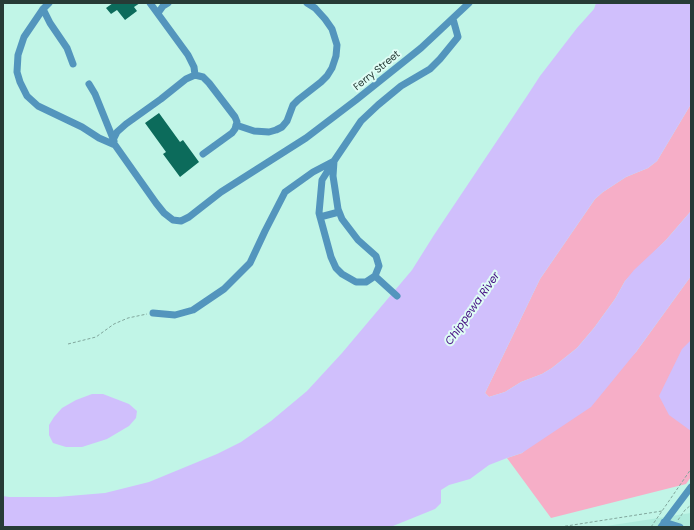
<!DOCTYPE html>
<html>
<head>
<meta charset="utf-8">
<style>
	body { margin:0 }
	#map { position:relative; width:694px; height:530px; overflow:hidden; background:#c1f5e7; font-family:Poppins,sans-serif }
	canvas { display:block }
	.frame { position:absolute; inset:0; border:4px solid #273b36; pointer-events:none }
</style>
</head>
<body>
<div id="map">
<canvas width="694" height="530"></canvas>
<div class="frame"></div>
</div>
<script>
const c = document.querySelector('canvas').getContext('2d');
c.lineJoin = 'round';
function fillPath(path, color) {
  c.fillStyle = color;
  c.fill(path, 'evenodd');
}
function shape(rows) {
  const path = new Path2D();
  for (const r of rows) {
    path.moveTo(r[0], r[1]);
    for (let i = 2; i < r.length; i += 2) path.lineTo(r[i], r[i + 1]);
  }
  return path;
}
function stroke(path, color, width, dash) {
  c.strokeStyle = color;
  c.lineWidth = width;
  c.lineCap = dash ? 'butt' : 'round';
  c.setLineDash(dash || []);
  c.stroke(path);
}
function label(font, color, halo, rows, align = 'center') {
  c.font = font + ' Poppins,sans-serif';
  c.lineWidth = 4;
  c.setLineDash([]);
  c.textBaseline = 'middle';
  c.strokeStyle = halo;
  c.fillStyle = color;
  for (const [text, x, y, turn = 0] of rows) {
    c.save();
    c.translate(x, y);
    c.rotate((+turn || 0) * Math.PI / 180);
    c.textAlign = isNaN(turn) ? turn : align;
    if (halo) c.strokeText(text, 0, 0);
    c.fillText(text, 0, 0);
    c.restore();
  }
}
const built = shape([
	[691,513,691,527,600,527]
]);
const green = shape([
	[691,104,691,211,666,240,625,281,615,299,594,328,577,348,552,368,542,374,521,382,505,392,489,397,485,393,540,279,595,199,603,192,626,177,648,168,657,161],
	[691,276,691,477,686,484,551,518,507,458,522,453,636,352]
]);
const water = shape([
	[596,3,691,3,691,104,657,161,648,168,626,177,603,192,595,199,540,279,485,393,489,397,505,392,521,382,542,374,552,368,577,348,594,328,615,299,625,281,634,270,666,240,691,211,691,276,636,352,591,407,522,453,507,458,489,465,470,479,449,485,441,490,441,503,435,509,393,526,387,527,3,527,3,496,9,497,57,497,105,493,149,482,217,454,241,442,271,421,307,391,342,353,412,270,434,235,527,96,540,76,577,28,594,9],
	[691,340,691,431,669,415,659,396,682,349],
	[92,394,103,394,129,404,137,411,136,418,129,426,107,439,82,447,66,447,53,443,49,435,49,425,54,417,62,408,76,400]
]);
const building = shape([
	[113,3,140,3,134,7,137,11,125,20,117,10,111,14,106,8],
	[159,113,180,142,183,140,199,162,180,177,163,154,166,152,145,123]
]);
const path = shape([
	[68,344,96,337,114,324,128,318,147,314],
	[678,520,685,510,691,505],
	[560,527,662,511],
	[651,527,691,469]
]);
const minor = shape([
	[49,3,43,9,24,37,18,55,17,72,20,82,27,96,38,106,82,127,99,138,115,145,156,203,164,213,173,220,181,221,189,217,221,192,306,138,356,100,421,48,469,3],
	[150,3,188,55,194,67,195,75],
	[43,9,50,23,67,48,73,64],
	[158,13,163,6,168,3],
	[89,84,95,94,114,141],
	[236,125,254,131,269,132,276,130,282,127,287,121,293,105,298,100,321,82,327,76,332,68,336,56,337,45,332,29,325,19,315,8,307,3],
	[114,138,117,132,126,124,161,99,186,79,195,75,203,77,209,83,235,117,237,122,235,129,232,133,203,154],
	[334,161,333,176,335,189,338,209,342,219,358,240,376,256,379,266,375,276,366,282,356,282,342,274,336,268,331,257,319,213,322,180,334,161],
	[320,217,339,212],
	[375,276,397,296],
	[153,313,175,315,193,310,224,289,250,263,265,231,285,192,313,172,334,161,361,121,378,105,401,86,430,69,440,59,458,37,453,19],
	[664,522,680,527],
	[661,527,691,487]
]);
const streetNames = [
	["Ferry Street",377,71,-39]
];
const waterNames = [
	["Chippewa River",473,309,-55]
];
fillPath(built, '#aeebdc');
fillPath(green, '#f6aec7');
fillPath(water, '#d0bffc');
fillPath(building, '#0c6b5b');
stroke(path, '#80a69c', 1, [3, 2]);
stroke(minor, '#5395bd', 7);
label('10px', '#273b36', '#dffdf5', streetNames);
label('italic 11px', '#450e83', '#dffdf5', waterNames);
</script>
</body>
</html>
